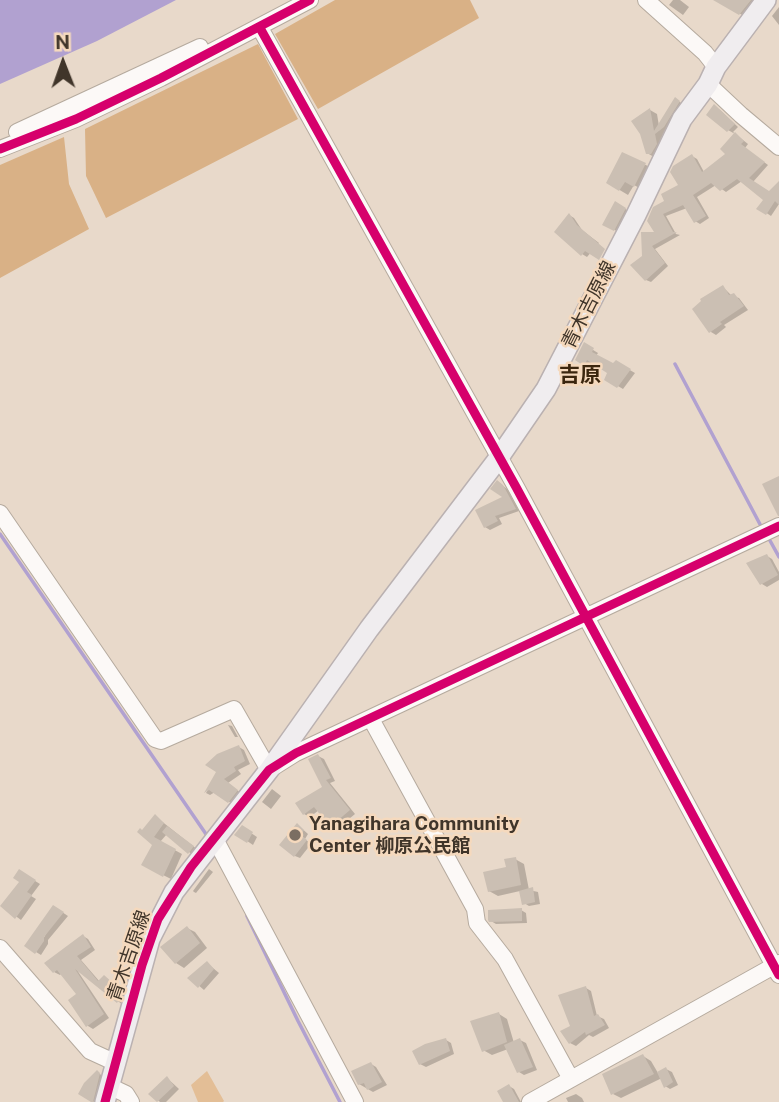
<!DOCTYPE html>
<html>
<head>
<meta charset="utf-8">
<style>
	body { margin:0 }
	#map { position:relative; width:779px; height:1102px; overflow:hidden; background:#e8d9ca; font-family:"Public Sans",sans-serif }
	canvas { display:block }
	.north { position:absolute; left:28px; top:28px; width:70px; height:70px; -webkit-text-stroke:5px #f5d9bd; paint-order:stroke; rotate:359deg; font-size:19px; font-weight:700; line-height:28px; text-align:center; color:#40352a }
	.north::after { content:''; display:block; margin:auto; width:24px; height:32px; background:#40352a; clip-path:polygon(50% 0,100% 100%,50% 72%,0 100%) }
</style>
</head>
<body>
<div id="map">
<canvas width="779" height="1102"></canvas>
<div class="north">N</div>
</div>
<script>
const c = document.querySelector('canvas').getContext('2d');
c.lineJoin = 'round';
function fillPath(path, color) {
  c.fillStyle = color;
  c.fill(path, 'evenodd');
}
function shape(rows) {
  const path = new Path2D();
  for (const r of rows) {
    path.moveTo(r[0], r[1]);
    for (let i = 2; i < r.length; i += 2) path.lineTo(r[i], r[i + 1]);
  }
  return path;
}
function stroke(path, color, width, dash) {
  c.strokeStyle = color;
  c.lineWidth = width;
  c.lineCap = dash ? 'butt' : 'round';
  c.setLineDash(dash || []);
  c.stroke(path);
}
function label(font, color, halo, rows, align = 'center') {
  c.font = font + ' "Public Sans","Noto Sans JP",sans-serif';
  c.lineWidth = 5;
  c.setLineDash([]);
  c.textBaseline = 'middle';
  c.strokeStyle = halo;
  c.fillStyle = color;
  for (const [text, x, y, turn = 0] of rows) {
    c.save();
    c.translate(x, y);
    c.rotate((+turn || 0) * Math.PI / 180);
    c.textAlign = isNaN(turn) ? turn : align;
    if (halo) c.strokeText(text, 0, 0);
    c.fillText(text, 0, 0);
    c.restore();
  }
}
const green = shape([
	[207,1071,224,1101,223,1102,198,1102,191,1085]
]);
const forest = shape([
	[335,0,470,0,479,18,318,109,275,34],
	[258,44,298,119,106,218,86,176,85,129],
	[64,137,69,184,89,229,0,278,0,165]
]);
const water = shape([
	[0,0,176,0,97,41,0,84]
]);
const shadow = shape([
	[673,0,680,0,689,7,683,15,669,5],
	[718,0,761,0,747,18],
	[779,7,779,25,772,16],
	[675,99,686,106,671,131,661,138,663,148,654,157,647,153,650,110,657,114,659,126],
	[719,109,738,127,733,132,748,144,745,148,768,165,753,182,770,193,779,183,779,204,771,216,759,208,765,200,742,181,726,192,716,185,697,197,709,218,700,224,695,221,687,208,666,216,676,234,680,235,655,249,668,266,651,282,646,280,643,256,658,234,649,221,681,186,692,156,697,159,704,172,727,154,735,134,728,130],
	[623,154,654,169,643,190,634,185,628,195,608,183],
	[616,203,630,212,620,233,604,224],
	[569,215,574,218,582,230,599,243,587,257,582,254],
	[723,287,732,296,739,298,748,310,724,325,726,327,716,335,711,332],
	[585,345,598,353,596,356,614,365,616,362,635,373,623,389,606,379,609,373,593,362,590,368,577,360],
	[502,485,507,489,519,511,499,518,502,524,490,530,485,527,506,497],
	[767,556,772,559,779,572,779,580,767,587,762,584],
	[228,725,232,726,238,737,235,737],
	[239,747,244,750,250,764,238,770,241,774,228,783,242,794,234,805,215,792,210,795,206,793,218,772],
	[318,756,324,759,335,781,330,783,355,814,337,829,319,810,310,817,304,814,324,788],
	[272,789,281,796,271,809,262,802],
	[155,816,198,850,194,856,167,834,160,842,182,854,171,879,143,865,154,845,143,832],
	[298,825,308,834,305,839,311,844,300,858,295,856],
	[242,827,257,837,253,845,237,834],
	[515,859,524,864,529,890,538,892,540,904,529,906,524,903,520,891,498,896,489,891],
	[209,869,213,872,196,893,194,892,193,891],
	[19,871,40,884,31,896,36,899,21,920,2,906,21,882],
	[59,910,68,916,48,940,48,944,41,955,36,952],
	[521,910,526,913,527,923,496,924,491,921],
	[187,928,195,932,207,948,184,968,176,963],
	[83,936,88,939,95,950,81,960,100,982,109,980,127,997,123,1005,77,970,109,1018,93,1029,88,1026,71,1000,79,995,62,973,60,975,54,972],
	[207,963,219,973,204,990,190,978],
	[586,988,591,991,597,1016,604,1019,609,1028,593,1037,589,1035,576,1046,570,1043,572,1027],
	[499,1014,507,1019,514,1043,520,1040,526,1043,537,1070,524,1075,519,1072,508,1049,492,1055,483,1050],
	[446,1040,451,1043,454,1054,426,1067,420,1064],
	[643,1056,651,1061,658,1073,666,1069,672,1072,678,1085,670,1089,665,1086,662,1078,621,1098,613,1094],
	[371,1064,376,1067,387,1085,373,1092,359,1084],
	[97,1072,104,1077,98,1102,94,1102,80,1094],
	[167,1078,179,1089,166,1102,160,1102,151,1094],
	[509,1086,514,1089,521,1102,505,1102],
	[576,1094,582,1098,584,1102,568,1102,566,1098]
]);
const stream = shape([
	[675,364,762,528],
	[0,534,208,837],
	[768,537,779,557],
	[247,916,298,1021,340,1102]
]);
const building = shape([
	[713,0,751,0,739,15],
	[675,97,680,101,664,127,655,134,657,144,651,154,646,154,640,134,631,121,650,108,654,131],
	[714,104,735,124,727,132,706,115],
	[735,132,744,141,741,144,765,162,749,178,769,191,779,181,779,205,775,201,766,215,756,209,763,200,737,179,720,191,711,183,693,195,706,216,694,223,683,205,663,214,673,232,677,232,652,246,665,263,645,281,630,265,642,256,641,232,654,232,647,221,653,207,664,201,661,194,678,185,670,172,673,166,692,154,702,172,725,154,720,149],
	[622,152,646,163,634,187,625,182,619,191,606,183],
	[615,201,626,208,614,231,602,225],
	[569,213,577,225,605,249,599,260,585,251,581,256,554,232],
	[723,285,729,295,734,293,744,306,720,322,722,324,709,333,692,309,701,301,700,299],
	[584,342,594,348,592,352,613,363,616,360,631,369,617,388,604,380,607,373,587,360,584,366,575,360],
	[779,476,779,516,778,516,762,484],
	[497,480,503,485,516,509,495,516,498,521,484,528,475,510,502,497,490,489],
	[767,554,778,575,760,585,746,563],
	[239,745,245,761,234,767,236,771,224,779,238,790,228,803,209,790,204,793,216,772,205,765,217,754],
	[318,754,331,778,326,780,350,810,330,827,314,807,303,815,295,803,322,787,308,759],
	[155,814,164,823,154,837,176,849,163,877,141,865,152,845,137,832,140,828,142,830],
	[297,823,304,830,301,835,307,840,294,857,279,845],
	[242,825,253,832,247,843,234,835],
	[167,826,194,846,188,854,162,832],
	[516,857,521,885,488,892,483,872,506,867,504,859],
	[19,869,36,880,27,892,32,895,15,919,0,906,19,882,13,878],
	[533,887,535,902,522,905,519,891],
	[53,905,64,912,44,937,44,941,35,954,24,946],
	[522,908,522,921,489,922,488,920,488,910],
	[187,926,200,943,175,964,160,947],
	[83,934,91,947,77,956,98,981,104,975,123,992,117,1003,75,969,104,1014,86,1027,68,1000,76,994,57,970,53,973,44,963],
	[207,961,214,969,198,988,187,978],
	[586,986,594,1016,598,1014,605,1025,586,1035,585,1032,569,1044,560,1031,570,1026,558,995],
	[499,1012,507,1042,482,1052,470,1021],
	[446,1038,450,1051,419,1065,412,1051,425,1044],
	[520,1038,533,1067,517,1073,504,1045],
	[643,1054,654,1074,611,1095,602,1074],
	[371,1062,382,1082,367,1090,364,1083,358,1085,351,1071],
	[666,1067,673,1082,664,1088,657,1072],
	[97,1070,100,1073,93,1102,91,1102,78,1094,84,1083],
	[167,1076,174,1086,157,1102,148,1094],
	[509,1084,519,1102,503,1102,497,1091]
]);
const minor = shape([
	[646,0,705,53,716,67],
	[260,28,516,487,779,975],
	[708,84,741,115,779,147],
	[17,132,200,47],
	[0,149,76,119,161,78,310,0],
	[0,513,155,739,161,741,234,709,269,770,296,753,779,526],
	[371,719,475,909,477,923,505,959,571,1079],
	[215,839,355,1102],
	[0,948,90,1051,114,1062],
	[109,1086,126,1094,131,1102],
	[530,1102,779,963]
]);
const major = shape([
	[105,1102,150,939,174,892,269,770,369,629,498,459,546,389,636,215,682,119,708,84,716,67,766,0]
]);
const cycleway = shape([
	[260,28,516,487,779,975],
	[0,149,76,119,161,78,310,0],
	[105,1102,142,965,158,919,191,867,269,770,296,753,779,526]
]);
const markers = [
	[295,835,7,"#7b6e62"]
];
const streetNames = [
	["青木吉原線",589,305,-63],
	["青木吉原線",129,956,-71]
];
const poiNames = [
	["Yanagihara Community",309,824],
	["Center 柳原公民館",309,846]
];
const neighbourhoodNames = [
	["吉原",580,376]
];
fillPath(green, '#e3be96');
fillPath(forest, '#d9b186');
fillPath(water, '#b1a1d0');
fillPath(shadow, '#0003');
stroke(stream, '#b1a1d0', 3.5);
fillPath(building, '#cbbfb3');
stroke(minor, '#b5aa9e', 18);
stroke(major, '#bab1b1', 22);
stroke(minor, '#fcf9f7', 16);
stroke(major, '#f0edef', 19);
stroke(cycleway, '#d6006c', 9);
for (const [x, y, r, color] of markers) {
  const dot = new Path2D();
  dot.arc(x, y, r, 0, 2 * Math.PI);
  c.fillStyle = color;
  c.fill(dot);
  stroke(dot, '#f5d9bd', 2.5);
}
label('19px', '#40352a', '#f5d9bd', streetNames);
label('bold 19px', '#40352a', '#f5d9bd', poiNames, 'left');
label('bold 21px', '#3b260e', '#f5d9bd', neighbourhoodNames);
</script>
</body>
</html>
